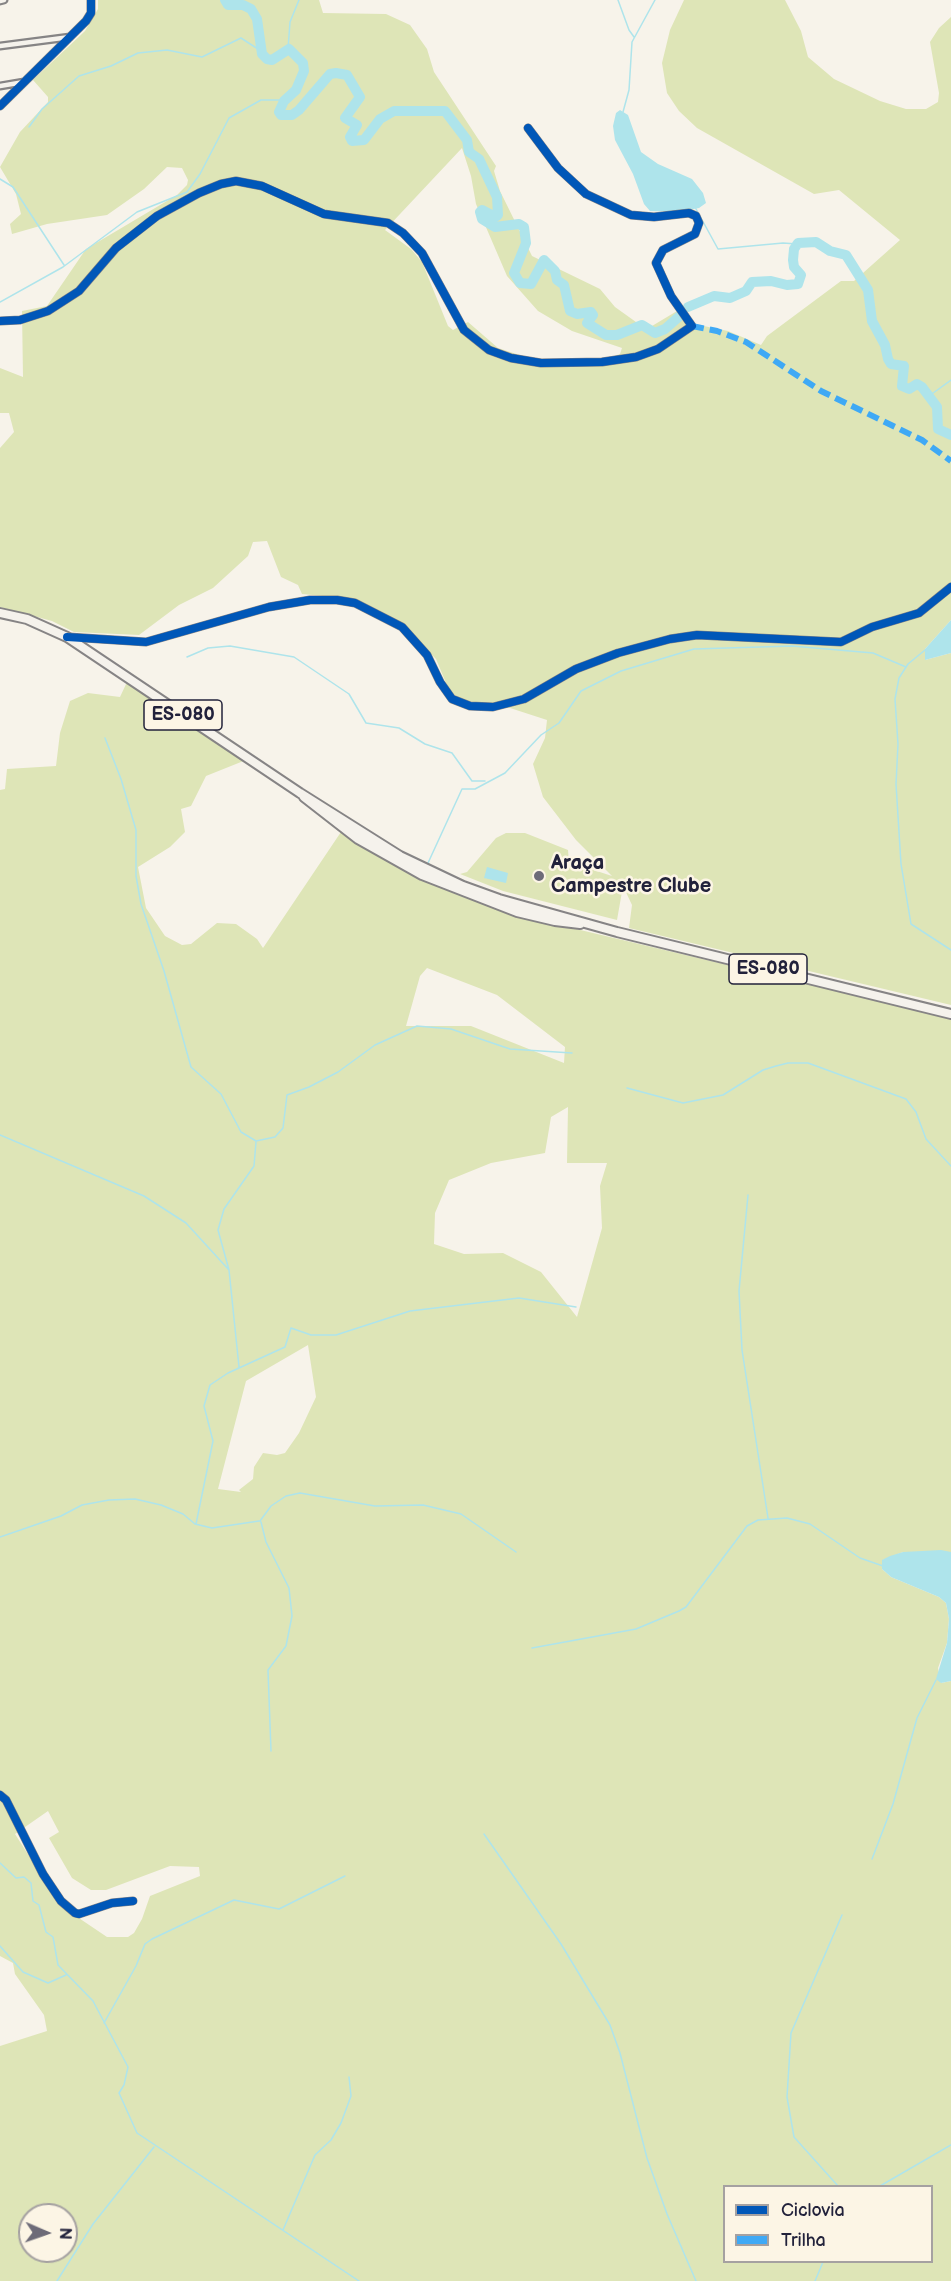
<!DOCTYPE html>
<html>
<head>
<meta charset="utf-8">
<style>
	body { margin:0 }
	#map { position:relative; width:951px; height:2281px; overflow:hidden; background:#f7f3ea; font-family:"Balsamiq Sans",sans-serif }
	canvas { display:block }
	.legend { position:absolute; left:723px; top:2185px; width:210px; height:78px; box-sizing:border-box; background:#fcf5e5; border:2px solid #a5a1a1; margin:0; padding:8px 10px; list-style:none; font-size:18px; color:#22223b }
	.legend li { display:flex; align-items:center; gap:12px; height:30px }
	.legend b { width:30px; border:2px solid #a5a1a1 }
	.north { position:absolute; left:18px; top:2203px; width:60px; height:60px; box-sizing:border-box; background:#fcf5e5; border:2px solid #a5a1a1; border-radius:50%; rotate:92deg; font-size:16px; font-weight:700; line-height:24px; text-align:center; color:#22223b }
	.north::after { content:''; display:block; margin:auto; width:21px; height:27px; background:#6d6b78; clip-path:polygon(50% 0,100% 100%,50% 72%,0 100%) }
</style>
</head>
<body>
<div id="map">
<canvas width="951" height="2281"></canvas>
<ul class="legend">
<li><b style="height:8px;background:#0057b8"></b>Ciclovia</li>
<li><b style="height:8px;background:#3fa9f5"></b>Trilha</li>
</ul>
<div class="north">N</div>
</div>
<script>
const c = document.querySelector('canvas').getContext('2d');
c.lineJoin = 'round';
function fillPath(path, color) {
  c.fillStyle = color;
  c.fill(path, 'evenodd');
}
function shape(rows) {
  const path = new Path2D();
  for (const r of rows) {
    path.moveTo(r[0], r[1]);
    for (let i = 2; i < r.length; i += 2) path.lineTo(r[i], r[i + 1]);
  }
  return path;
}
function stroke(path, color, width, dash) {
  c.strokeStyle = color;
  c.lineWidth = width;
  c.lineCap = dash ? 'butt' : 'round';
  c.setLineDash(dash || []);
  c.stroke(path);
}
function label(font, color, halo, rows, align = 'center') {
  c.font = font + ' "Balsamiq Sans",sans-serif';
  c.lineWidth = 5;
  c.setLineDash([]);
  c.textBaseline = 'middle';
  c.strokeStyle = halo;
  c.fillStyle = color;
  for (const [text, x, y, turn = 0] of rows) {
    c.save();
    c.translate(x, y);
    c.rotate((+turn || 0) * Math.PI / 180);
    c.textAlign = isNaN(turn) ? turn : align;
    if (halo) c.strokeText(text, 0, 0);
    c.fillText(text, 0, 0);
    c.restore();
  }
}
const green = shape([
	[98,0,319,0,323,13,386,14,410,25,427,49,434,72,496,166,494,171,500,191,532,256,600,289,615,307,643,327,652,326,677,311,694,324,728,331,761,345,767,336,841,281,854,281,900,240,839,190,814,194,697,128,679,111,667,93,662,63,670,30,684,0,785,0,801,31,808,57,834,79,880,101,906,109,926,109,938,102,939,93,930,42,939,28,951,17,951,620,925,649,925,660,951,653,951,1005,629,928,632,905,623,886,617,920,503,891,460,874,467,872,496,838,506,833,525,833,568,850,569,862,612,876,576,840,543,797,533,764,545,738,547,720,510,708,460,700,449,690,436,659,400,622,354,599,302,594,298,585,281,577,267,541,253,542,248,556,213,588,179,605,139,635,74,632,52,621,0,607,0,448,14,432,9,413,0,413,0,368,23,377,22,311,47,306,86,249,177,195,187,185,188,180,182,168,167,167,144,189,107,215,47,224,12,234,10,224,21,214,16,194,0,167,20,132,48,102,48,97,33,80,85,31,98,9],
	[462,148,471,176,476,204,507,276,538,311,572,331,622,348,620,354,605,359,538,361,498,348,468,322,453,330,448,326,422,262,411,249,385,230],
	[127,682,246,760,206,776,191,806,181,809,185,832,170,847,138,867,146,908,165,936,182,945,191,944,217,923,236,924,257,939,263,948,343,829,379,853,450,891,534,919,951,1018,951,1552,903,1552,883,1560,882,1569,891,1577,939,1597,946,1603,949,1619,947,1643,938,1668,941,1683,951,1681,951,2281,0,2281,0,2046,47,2031,44,2015,15,1974,13,1963,0,1956,0,790,5,789,7,769,56,766,60,733,70,701,88,693,120,697],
	[427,968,497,995,565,1047,564,1063,471,1026,406,1026,420,976],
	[568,1107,567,1163,607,1163,600,1186,602,1228,577,1317,541,1272,503,1253,464,1254,434,1244,435,1213,449,1180,491,1163,545,1153,551,1117],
	[308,1345,316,1397,299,1433,285,1453,277,1455,263,1453,254,1467,253,1479,239,1490,241,1492,218,1489,246,1381],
	[48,1811,59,1832,49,1838,72,1878,91,1890,106,1890,170,1866,199,1867,200,1876,150,1896,142,1919,134,1933,128,1937,107,1937,61,1906,15,1834],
	[724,2186,932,2186,932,2262,724,2262],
	[30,2215,66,2215,66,2251,30,2251]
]);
const water = shape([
	[620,110,628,115,641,152,658,164,692,179,703,193,706,203,699,208,678,212,650,211,644,204,633,174,615,140,613,126,616,113],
	[951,620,951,653,925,660,925,649],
	[487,867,508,873,506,883,484,878],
	[941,1550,951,1552,951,1681,941,1683,936,1679,947,1643,949,1619,946,1603,939,1597,891,1577,882,1569,882,1560,890,1556,903,1552]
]);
const stream = shape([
	[618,0,629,30,634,37],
	[288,49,290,22,299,0],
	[623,112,629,90,632,42,655,0],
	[29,127,42,109,79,76,111,66,138,53,167,50,202,57,241,38,261,51],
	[0,179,13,187,64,265],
	[695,207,718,249,783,243,797,244],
	[0,302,63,267,137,212,187,192,200,174,229,118,261,100,284,100],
	[929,396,951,380],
	[925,650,908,664,899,678,895,699,898,744,896,784,901,864,911,924,951,950],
	[187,657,208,648,230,646,294,657,349,694,366,723,399,728,425,744,452,753,472,781,485,781],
	[105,738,121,779,136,830,136,876,141,904,164,971,191,1067,221,1094,241,1132,256,1141,275,1137,283,1128,287,1095,309,1087,338,1072,375,1045,417,1026,451,1029,510,1049,572,1053],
	[428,863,462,789,475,789,505,773,541,735,559,723,581,691,621,671,694,649,792,646,873,653,906,667],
	[627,1088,683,1103,723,1095,763,1070,776,1066,788,1063,808,1063,906,1099,916,1112,926,1139,951,1166],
	[0,1135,144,1196,186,1223,229,1270],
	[748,1195,739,1291,742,1350,768,1518],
	[239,1367,229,1270,218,1230,224,1209,254,1166,256,1142],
	[260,1521,271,1506,286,1496,300,1493,375,1506,423,1505,461,1514,516,1552],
	[261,1522,266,1542,289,1588,292,1616,286,1646,268,1670,271,1751],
	[196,1524,213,1441,204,1406,210,1385,228,1373,285,1347,291,1328,311,1335,336,1335,410,1311,519,1298,576,1307],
	[0,1537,61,1516,82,1505,109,1500,135,1499,161,1505,183,1514,195,1524,212,1528,259,1521],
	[532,1648,636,1629,679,1611,686,1607,747,1526,758,1520,787,1518,810,1524,860,1558,883,1566],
	[484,1834,561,1944,610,2025,620,2053,647,2158,667,2214,696,2281],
	[872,1859,893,1804,917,1718,936,1680],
	[0,1863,16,1878,24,1877,31,1883,33,1901,39,1905,46,1932,53,1937,58,1965,93,2001,128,2067,124,2085,119,2093,137,2133,359,2281],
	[0,1946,23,1972,48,1983,66,1975],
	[104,2023,136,1966,145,1944,152,1939,234,1900,279,1909,345,1876],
	[838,2186,794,2137,787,2097,791,2033,842,1915],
	[880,2186,951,2145],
	[283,2230,315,2155,331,2140,341,2123,351,2096,349,2077],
	[57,2281,93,2224,154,2147],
	[815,2281,823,2262]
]);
const river = shape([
	[225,0,228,5,243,5,251,9,257,19,262,54,267,59,272,60,289,49,303,63,304,71,296,90,284,101,279,112,281,115,292,115,299,110,330,74,336,73,347,75,360,97,345,118,357,125,350,137,352,141,364,140,380,119,394,111,445,111,467,140,469,152,479,159,497,197,498,215,495,217,482,210,480,212,482,219,495,227,519,224,524,227,526,243,514,273,520,283,531,284,544,260,555,271,557,280,564,285,570,311,577,314,591,312,593,315,587,323,606,335,617,335,642,325,655,333,665,329,682,314],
	[688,307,714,296,730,298,746,291,752,282,771,281,787,285,798,284,801,275,794,267,793,260,794,249,798,243,816,242,830,251,846,255,868,290,872,321,885,345,888,359,891,364,904,366,902,386,909,389,917,384,922,387,937,407,938,429,951,435]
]);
const minor = shape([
	[0,1,4,0],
	[0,46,70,37],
	[0,86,24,82],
	[0,106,86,21,91,13,91,0],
	[0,321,20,320,48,311,79,291,116,248,157,216,199,193,221,184,236,181,262,186,324,214,388,223,403,233,422,253,464,330,489,350,511,358,541,363,602,362,636,357,658,349,692,326,671,296,656,263,663,250,695,234,699,223,696,216,689,213,654,217,631,215,586,194,558,168,528,128],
	[69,637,146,642,269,607,310,600,337,600,355,603,402,627,427,655,440,682,452,699,470,706,493,707,524,699,576,669,618,653,670,639,697,635,841,642,872,627,919,613,951,587],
	[0,1795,6,1800,43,1874,61,1901,75,1913,79,1914,112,1903,133,1901]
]);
const primary = shape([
	[0,613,27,619,67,637,300,793,400,856,463,886,499,899,617,932,951,1014],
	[304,797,358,839,422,875,517,912,555,921,580,924]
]);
const quiet = shape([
	[692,326,717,331,746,342,821,391,922,440,951,461]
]);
const cycleway = shape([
	[0,106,86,21,91,13,91,0],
	[0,321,20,320,48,311,79,291,116,248,157,216,199,193,221,184,236,181,262,186,324,214,388,223,403,233,422,253,464,330,489,350,511,358,541,363,602,362,636,357,658,349,692,326,671,296,656,263,663,250,695,234,699,223,696,216,689,213,654,217,631,215,586,194,558,168,528,128],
	[67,637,146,642,269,607,310,600,337,600,355,603,402,627,427,655,440,682,452,699,470,706,493,707,524,699,576,669,618,653,670,639,697,635,841,642,872,627,919,613,951,587],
	[0,1795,6,1800,43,1874,61,1901,75,1913,79,1914,112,1903,133,1901]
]);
const markers = [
	[539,876,6,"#6d6b78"]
];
const shields = [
	[183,715,78],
	[768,969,78]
];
const shieldNames = [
	["ES-080",183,715],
	["ES-080",768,969]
];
const poiNames = [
	["Araça",551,864],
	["Campestre Clube",551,887]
];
fillPath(green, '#dee5b7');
fillPath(water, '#aee4eb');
stroke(stream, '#aee4eb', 1.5);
stroke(river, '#aee4eb', 10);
stroke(minor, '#868485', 9);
stroke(primary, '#868485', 12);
stroke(minor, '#f5f2ec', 4.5);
stroke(primary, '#f5f2ec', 8);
stroke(quiet, '#3fa9f5', 6, [12, 6]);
stroke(cycleway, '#0057b8', 8);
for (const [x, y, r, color] of markers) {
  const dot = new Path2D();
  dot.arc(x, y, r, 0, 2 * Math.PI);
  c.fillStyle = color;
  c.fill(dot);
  stroke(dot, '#fcf5e5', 2);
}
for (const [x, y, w] of shields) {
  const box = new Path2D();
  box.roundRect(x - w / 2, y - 15, w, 30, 4.5);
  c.fillStyle = '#fcf5e5';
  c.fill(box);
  stroke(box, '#22223b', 1.5);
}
label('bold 18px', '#22223b', null, shieldNames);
label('bold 20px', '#22223b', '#fcf5e5', poiNames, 'left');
</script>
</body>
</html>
